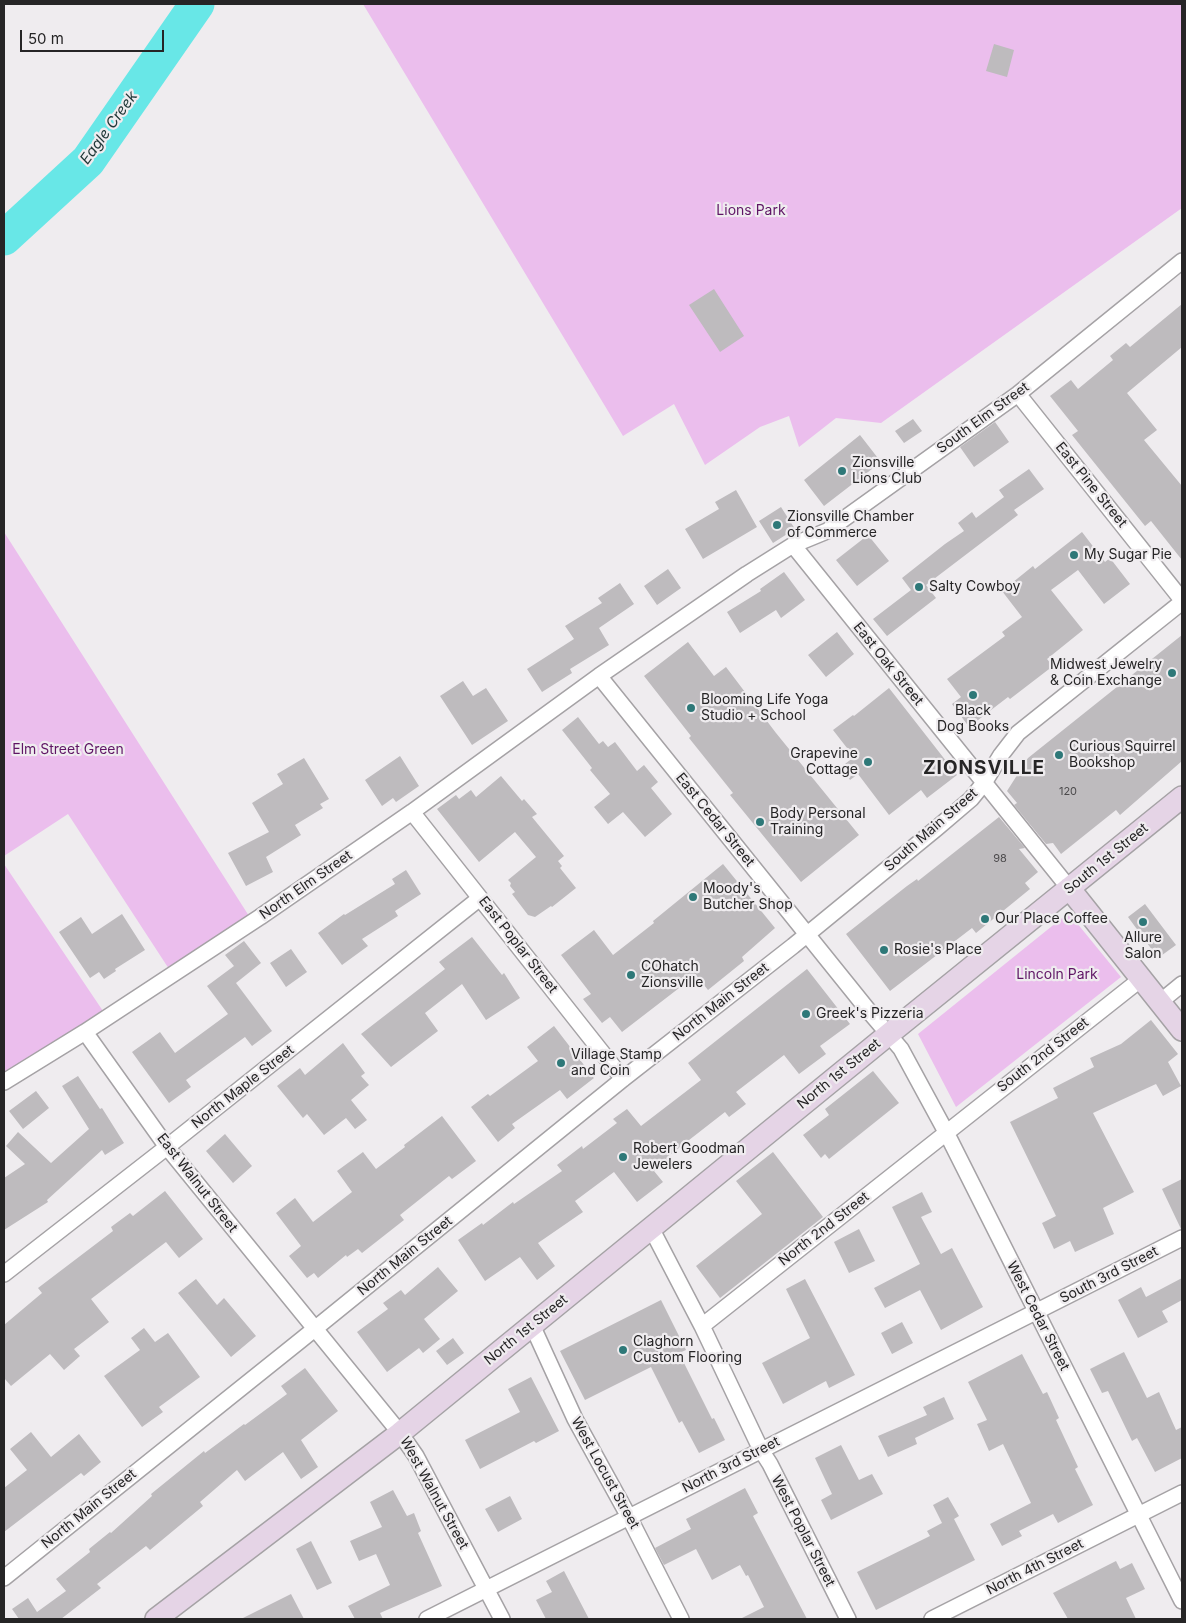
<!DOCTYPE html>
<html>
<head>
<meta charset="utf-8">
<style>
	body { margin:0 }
	#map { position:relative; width:1186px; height:1623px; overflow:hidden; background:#efecef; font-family:Inter,sans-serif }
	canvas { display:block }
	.frame { position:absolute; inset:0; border:5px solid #262526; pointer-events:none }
	.scale { position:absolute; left:20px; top:30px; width:144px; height:22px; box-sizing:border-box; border:2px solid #262526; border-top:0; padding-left:6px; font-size:15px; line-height:18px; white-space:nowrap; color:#262526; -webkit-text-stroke:4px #efecef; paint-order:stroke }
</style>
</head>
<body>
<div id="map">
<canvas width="1186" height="1623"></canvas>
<div class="frame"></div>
<div class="scale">50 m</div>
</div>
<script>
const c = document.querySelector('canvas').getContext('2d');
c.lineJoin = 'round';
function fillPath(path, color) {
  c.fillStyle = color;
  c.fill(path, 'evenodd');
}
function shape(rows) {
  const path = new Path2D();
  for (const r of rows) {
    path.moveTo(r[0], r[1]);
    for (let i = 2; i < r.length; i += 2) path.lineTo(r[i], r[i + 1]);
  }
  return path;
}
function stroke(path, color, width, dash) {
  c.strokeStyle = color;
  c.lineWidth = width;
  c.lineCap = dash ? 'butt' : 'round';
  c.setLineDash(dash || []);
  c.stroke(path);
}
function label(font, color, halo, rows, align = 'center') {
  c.font = font + ' Inter,sans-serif';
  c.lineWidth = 4.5;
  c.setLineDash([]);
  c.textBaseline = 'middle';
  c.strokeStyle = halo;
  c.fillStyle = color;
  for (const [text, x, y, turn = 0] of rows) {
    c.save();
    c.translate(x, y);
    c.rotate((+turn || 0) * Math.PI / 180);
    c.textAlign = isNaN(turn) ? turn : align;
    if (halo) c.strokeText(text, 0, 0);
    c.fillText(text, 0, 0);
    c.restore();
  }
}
const green = shape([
	[363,4,1182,4,1182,208,881,423,836,418,799,447,789,416,760,427,705,465,674,404,623,436],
	[4,532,249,916,169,969,68,814,4,856],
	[4,864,105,1014,4,1074],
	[1067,914,1072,917,1121,977,956,1107,918,1034]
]);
const river = shape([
	[4,238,88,161,197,4]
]);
const building = shape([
	[994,44,1014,50,1007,77,986,71],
	[714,289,744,336,720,352,689,305],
	[1182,304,1182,347,1127,393,1157,430,1144,440,1182,486,1182,560,1151,521,1145,526,1072,435,1078,431,1050,396,1071,380,1078,389,1113,360,1110,356,1126,343,1130,347],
	[913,419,922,431,904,443,895,431],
	[995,422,1009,442,974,467,960,447],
	[860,435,881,462,824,506,804,480],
	[1029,469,1044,489,1014,510,1018,515,926,585,936,598,887,636,873,619,911,590,902,578,945,544,964,531,958,523,972,512,976,518,1004,497,999,490],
	[736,490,757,527,703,559,685,529,719,509,715,502],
	[781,507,795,529,773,543,759,521],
	[1082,532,1105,562,1110,558,1130,584,1104,604,1078,570,1051,590,1083,630,1047,659,1053,666,1010,699,1008,697,969,727,952,704,961,697,947,679,1005,636,1002,632,1022,617,1002,591,1033,566,1035,569],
	[868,535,889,561,857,586,836,560],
	[668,569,681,588,657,605,644,586],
	[784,572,805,600,781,618,776,610,740,633,727,612,761,591,760,589],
	[620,583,634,604,599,628,609,645,570,669,572,673,542,692,527,669,574,639,565,626,602,603,598,598],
	[837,632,854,654,826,677,808,655],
	[1182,635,1182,761,1120,815,1116,810,1061,854,1053,843,1046,844,1014,805,1017,803,1007,791,1028,758],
	[688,642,714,676,726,667,776,733,859,835,801,882,730,795,733,793,689,738,691,736,644,676],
	[463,681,473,696,486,688,508,721,472,745,440,696],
	[889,688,957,775,927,798,921,790,889,815,858,774,850,780,841,767,854,757,833,730,853,715,854,716],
	[578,717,599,744,603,741,608,747,615,742,637,771,644,765,658,782,651,788,672,814,645,837,623,812,608,824,594,807,610,794,590,770,592,768,562,730],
	[400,756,419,786,396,802,393,798,382,806,365,780],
	[304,758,329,799,320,804,323,808,295,825,301,835,266,857,273,872,246,886,228,853,269,832,252,803,283,784,277,774],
	[501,776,522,801,524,799,537,814,532,817,564,856,558,861,562,866,560,868,576,888,552,907,551,906,535,917,528,915,512,894,515,892,510,886,511,883,508,880,536,857,515,832,479,862,437,809,456,795,459,799,471,790,476,797],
	[999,817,1025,848,1019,849,1038,872,1025,883,1030,889,976,933,972,928,890,991,846,934,907,886,917,879,918,881],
	[723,864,775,928,742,957,744,961,708,990,696,975,622,1032,610,1017,602,1023,583,999,591,994,561,955,594,930,613,955,654,923,653,921],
	[406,870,421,894,395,911,398,916,362,939,368,946,342,965,318,933,344,914,345,915,395,884,392,879],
	[1145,904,1176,945,1158,958,1128,917],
	[122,914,145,950,115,969,116,971,104,979,99,972,90,978,59,932,81,917,92,934],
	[472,937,502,975,504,973,520,998,486,1020,462,984,425,1013,438,1031,391,1067,361,1034,445,969,439,962],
	[244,941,261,963,236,983,272,1031,252,1046,245,1037,186,1080,191,1087,169,1103,132,1052,160,1032,175,1053,228,1014,207,986,234,966,225,955],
	[291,949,307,972,286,987,270,963],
	[807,969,850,1024,820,1046,826,1054,799,1074,784,1055,736,1092,746,1104,729,1117,725,1112,666,1158,668,1161,654,1171,663,1182,637,1202,614,1172,575,1201,583,1212,538,1243,555,1266,537,1280,520,1257,485,1281,458,1240,482,1223,483,1225,513,1202,514,1204,562,1171,557,1165,582,1146,583,1149,617,1123,613,1119,627,1109,641,1126,701,1080,688,1063],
	[1151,1020,1178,1054,1168,1062,1181,1086,1163,1096,1156,1084,1093,1113,1134,1192,1103,1208,1114,1234,1075,1252,1070,1241,1054,1249,1042,1223,1056,1216,1010,1122,1058,1098,1053,1088,1094,1067,1090,1058,1121,1044],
	[554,1026,594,1078,567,1099,560,1090,512,1124,515,1128,498,1142,471,1107,488,1094,490,1096,538,1061,527,1047],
	[343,1043,365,1073,361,1076,369,1085,351,1100,367,1120,355,1129,346,1118,324,1135,307,1114,303,1118,277,1086,300,1068,305,1075],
	[873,1071,899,1103,829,1159,825,1154,821,1158,803,1135,829,1115,825,1109],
	[78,1076,100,1109,102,1108,124,1143,105,1155,102,1150,47,1200,48,1202,4,1230,4,1178,25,1164,6,1146,18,1132,51,1163,89,1129,62,1086],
	[36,1091,49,1108,23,1129,9,1111],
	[442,1116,476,1161,452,1179,449,1176,400,1215,404,1220,362,1253,358,1249,347,1257,346,1255,318,1278,314,1273,307,1278,289,1256,301,1246,276,1213,295,1198,313,1222,352,1192,337,1171,363,1152,376,1169,405,1147,404,1145],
	[225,1134,252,1166,233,1183,206,1151],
	[773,1152,823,1217,720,1298,696,1266,762,1214,736,1181],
	[1182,1179,1182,1229,1181,1229,1162,1189],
	[165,1191,203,1239,179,1258,166,1242,91,1299,109,1322,74,1349,80,1356,64,1370,50,1354,11,1386,4,1378,4,1325,42,1293,38,1288,113,1231,111,1227,130,1213,133,1216],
	[922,1192,932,1212,921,1217,941,1254,952,1248,983,1307,941,1330,920,1290,885,1308,874,1288,920,1264,892,1207],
	[859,1229,875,1261,849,1273,834,1242],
	[438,1267,458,1291,424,1319,440,1339,423,1353,419,1348,387,1372,357,1332,388,1309,383,1303,401,1290,405,1295],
	[1182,1278,1182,1300,1162,1311,1168,1322,1138,1338,1118,1300,1141,1287,1146,1297],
	[196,1279,217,1305,224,1298,256,1336,231,1357,178,1293],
	[805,1279,855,1375,829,1388,826,1381,783,1404,762,1363,810,1338,786,1289],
	[661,1300,686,1350,679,1353,712,1419,714,1418,725,1440,699,1453,682,1421,679,1423,651,1367,585,1400,560,1351],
	[902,1322,913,1343,892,1354,881,1333],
	[144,1328,155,1342,168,1333,200,1377,159,1407,163,1412,142,1427,104,1376,140,1350,131,1338],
	[453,1338,464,1353,447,1365,436,1351],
	[1124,1352,1147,1398,1159,1392,1176,1430,1182,1427,1182,1458,1155,1472,1137,1438,1132,1441,1108,1391,1102,1393,1090,1369],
	[1022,1354,1043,1394,1047,1392,1059,1418,1056,1420,1078,1467,1075,1469,1093,1505,1058,1523,1053,1514,1019,1531,1022,1536,1002,1546,990,1524,1031,1503,1003,1444,989,1451,977,1424,987,1420,968,1382],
	[305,1368,338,1411,301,1440,318,1467,301,1479,283,1452,245,1481,237,1470,200,1502,203,1506,150,1550,146,1546,97,1584,101,1588,61,1619,19,1619,12,1609,28,1598,37,1612,66,1591,56,1579,90,1552,89,1549,110,1532,111,1533,152,1496,151,1494,204,1451,205,1453,244,1424,245,1425,287,1394,281,1386],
	[531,1377,559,1431,536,1443,534,1441,480,1469,465,1440,520,1412,508,1389],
	[944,1397,954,1419,915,1438,917,1444,888,1457,878,1436,927,1415,923,1407],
	[31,1432,51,1457,79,1434,101,1462,84,1476,81,1473,4,1532,4,1488,27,1470,10,1449],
	[841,1445,859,1480,872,1474,883,1494,831,1520,821,1500,832,1494,815,1458],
	[745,1488,758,1513,753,1516,807,1619,740,1619,764,1607,748,1575,746,1576,740,1565,712,1580,696,1549,664,1565,655,1548,691,1529,686,1519],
	[393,1490,407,1516,414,1513,421,1531,418,1533,442,1586,380,1613,383,1619,355,1619,348,1606,390,1585,376,1554,359,1561,350,1541,382,1527,370,1502],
	[510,1496,522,1519,498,1532,485,1509],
	[948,1497,959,1516,954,1519,975,1560,876,1610,857,1572,930,1536,927,1531,942,1523,933,1505],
	[311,1541,332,1583,317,1590,296,1549],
	[1116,1561,1120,1569,1132,1563,1145,1589,1126,1598,1136,1619,1068,1619,1053,1593],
	[564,1571,589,1619,546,1619,536,1600,552,1592,546,1581],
	[291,1594,304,1619,241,1619]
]);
const street = shape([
	[1018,394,1182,600],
	[793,545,1069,888],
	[599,676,872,1015,901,1049,946,1132,1182,1601],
	[412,812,623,1079],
	[1160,1002,1182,984],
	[85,1032,167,1147,400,1433,416,1456,502,1619],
	[4,1082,85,1032,260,917,412,812,599,676,747,574,793,545,827,531,1018,394,1182,261],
	[651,1228,702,1326,761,1450,770,1464,848,1619],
	[4,1274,167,1147,480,898],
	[532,1325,575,1419,629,1517,681,1619],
	[702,1326,1141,979],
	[4,1578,301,1340,623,1079,793,946,937,828,971,799,984,783,1001,755,1018,733,1182,602],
	[427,1619,1182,1238],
	[932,1619,1182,1493]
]);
const secondary = shape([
	[1069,888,1182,1030],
	[156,1619,400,1433,889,1034,1182,797]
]);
const markers = [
	[842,471,5,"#2e7878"],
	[777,525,5,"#2e7878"],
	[1074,555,5,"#2e7878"],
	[919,587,5,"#2e7878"],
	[1172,673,5,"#2e7878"],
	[973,695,5,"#2e7878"],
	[691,708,5,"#2e7878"],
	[1059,755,5,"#2e7878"],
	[868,762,5,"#2e7878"],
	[760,822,5,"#2e7878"],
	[693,897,5,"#2e7878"],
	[985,919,5,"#2e7878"],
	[1143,922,5,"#2e7878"],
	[884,950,5,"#2e7878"],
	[631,975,5,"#2e7878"],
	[806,1014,5,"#2e7878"],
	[561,1063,5,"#2e7878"],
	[623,1157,5,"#2e7878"],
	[623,1350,5,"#2e7878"]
];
const numberNames = [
	["120",1068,792],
	["98",1000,859]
];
const parkNames = [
	["Lions Park",751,211],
	["Elm Street Green",68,750],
	["Lincoln Park",1057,975]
];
const streetNames = [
	["South Elm Street",983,418,-36],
	["East Pine Street",1091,485,51],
	["East Oak Street",888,664,51],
	["East Cedar Street",715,820,51],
	["South Main Street",931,830,-41],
	["South 1st Street",1106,859,-39],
	["North Elm Street",306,885,-35],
	["East Poplar Street",518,945,52],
	["North Main Street",721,1002,-38],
	["South 2nd Street",1043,1055,-38],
	["North 1st Street",839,1074,-39],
	["North Maple Street",243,1087,-38],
	["East Walnut Street",197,1183,52],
	["North 2nd Street",824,1229,-38],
	["North Main Street",405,1256,-39],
	["South 3rd Street",1109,1275,-27],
	["West Cedar Street",1038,1316,63],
	["North 1st Street",526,1330,-39],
	["North 3rd Street",731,1465,-27],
	["West Locust Street",605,1473,61],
	["West Walnut Street",434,1493,61],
	["North Main Street",89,1509,-39],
	["West Poplar Street",803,1531,63],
	["North 4th Street",1035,1567,-27]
];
const poiNames = [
	["Zionsville",852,463],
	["Lions Club",852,479],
	["Zionsville Chamber",787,517],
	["of Commerce",787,533],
	["My Sugar Pie",1084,555],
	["Salty Cowboy",929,587],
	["Midwest Jewelry",1162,665,"right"],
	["& Coin Exchange",1162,681,"right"],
	["Blooming Life Yoga",701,700],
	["Studio + School",701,716],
	["Black",973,711,"center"],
	["Dog Books",973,727,"center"],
	["Curious Squirrel",1069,747],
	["Bookshop",1069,763],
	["Grapevine",858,754,"right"],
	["Cottage",858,770,"right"],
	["Body Personal",770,814],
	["Training",770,830],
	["Moody's",703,889],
	["Butcher Shop",703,905],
	["Our Place Coffee",995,919],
	["Allure",1143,938,"center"],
	["Salon",1143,954,"center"],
	["Rosie's Place",894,950],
	["COhatch",641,967],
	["Zionsville",641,983],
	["Greek's Pizzeria",816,1014],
	["Village Stamp",571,1055],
	["and Coin",571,1071],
	["Robert Goodman",633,1149],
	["Jewelers",633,1165],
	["Claghorn",633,1342],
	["Custom Flooring",633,1358]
];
const waterNames = [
	["Eagle Creek",109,128,-54]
];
const districtNames = [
	["ZIONSVILLE",984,768]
];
fillPath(green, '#ebbeed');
stroke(river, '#68e7e7', 35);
fillPath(building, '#bebbbe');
stroke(street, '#a5a2a5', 18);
stroke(secondary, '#a5a2a5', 24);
stroke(street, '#fff', 15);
stroke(secondary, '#e5d4e6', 21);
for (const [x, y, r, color] of markers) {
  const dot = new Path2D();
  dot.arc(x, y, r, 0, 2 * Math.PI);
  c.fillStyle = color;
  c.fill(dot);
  stroke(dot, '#efecef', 2);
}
label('11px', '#4c4a4c', null, numberNames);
label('14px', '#5f1565', '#efecef', parkNames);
label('14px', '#262526', '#efecef', streetNames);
label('14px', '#262526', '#efecef', poiNames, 'left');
label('italic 15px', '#213838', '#efecef', waterNames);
c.letterSpacing = '1px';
label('bold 19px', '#262526', '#efecef', districtNames);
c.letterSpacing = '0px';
</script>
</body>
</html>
